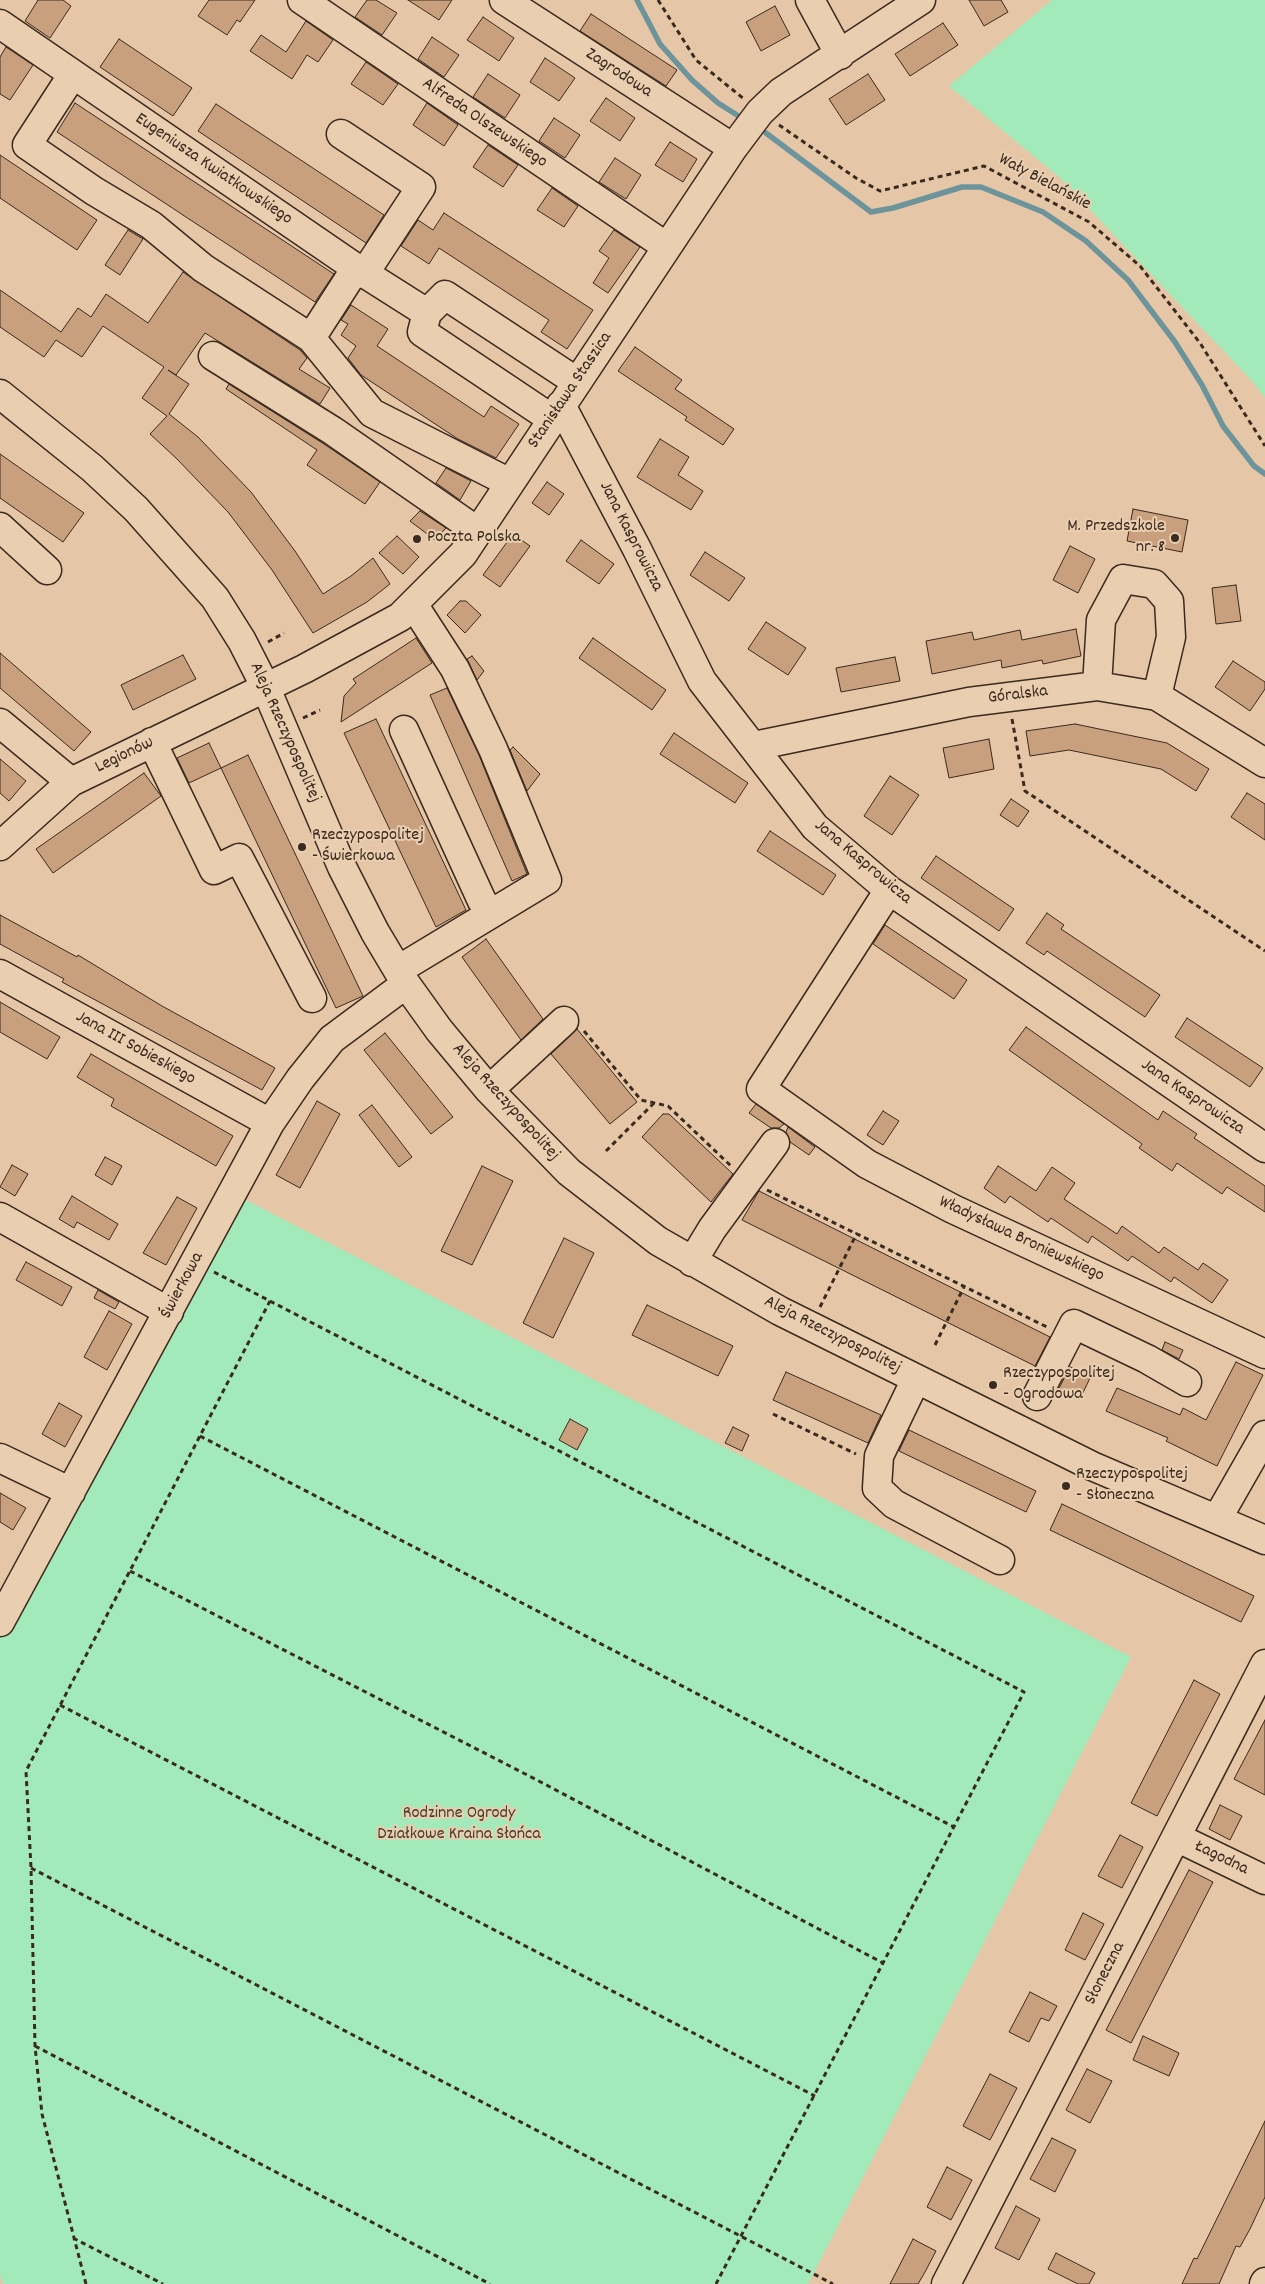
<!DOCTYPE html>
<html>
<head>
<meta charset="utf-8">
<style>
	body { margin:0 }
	canvas { display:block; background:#e5c7a8 }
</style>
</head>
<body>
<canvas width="1265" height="2284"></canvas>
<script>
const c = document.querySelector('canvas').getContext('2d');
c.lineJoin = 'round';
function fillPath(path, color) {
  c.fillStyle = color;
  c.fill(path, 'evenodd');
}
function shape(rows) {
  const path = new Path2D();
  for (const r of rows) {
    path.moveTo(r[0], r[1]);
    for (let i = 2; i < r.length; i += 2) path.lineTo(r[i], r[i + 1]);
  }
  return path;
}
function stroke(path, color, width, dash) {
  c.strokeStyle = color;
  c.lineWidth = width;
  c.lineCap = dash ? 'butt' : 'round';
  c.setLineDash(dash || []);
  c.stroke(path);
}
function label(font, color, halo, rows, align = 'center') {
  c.font = font + ' Dekko,sans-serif';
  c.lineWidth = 4;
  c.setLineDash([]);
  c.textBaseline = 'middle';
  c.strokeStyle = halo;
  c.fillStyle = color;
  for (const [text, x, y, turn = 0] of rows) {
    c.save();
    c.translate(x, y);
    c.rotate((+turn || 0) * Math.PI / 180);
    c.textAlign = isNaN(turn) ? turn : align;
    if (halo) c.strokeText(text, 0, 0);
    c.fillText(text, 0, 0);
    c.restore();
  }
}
const green = shape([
	[1052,0,1265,0,1265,398,1253,382,1060,178,949,86],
	[242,1198,1131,1657,808,2284,3,2284,0,2274,0,1637]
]);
const stream = shape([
	[637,0,660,44,692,80,718,103,737,115],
	[766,133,871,212,893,208,962,187,981,187,1043,212,1086,241,1128,280,1175,342,1202,385,1223,426,1254,466,1265,474]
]);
const building = shape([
	[38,0,63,0,71,6,50,38,25,21,38,0],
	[209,0,255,0,240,22,237,20,227,35,198,16,209,0],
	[367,0,376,0,397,13,382,35,355,17,367,0],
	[408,0,452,0,439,20,408,0],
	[969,0,1001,0,1008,12,984,26,969,0],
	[775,6,790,35,761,51,746,22,775,6],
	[591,14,677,70,666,86,580,31,591,14],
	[483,17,514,38,499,61,467,40,483,17],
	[306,21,333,40,318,62,307,55,292,79,250,51,261,35,286,52,306,21],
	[943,23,958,45,910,76,895,54,943,23],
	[432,37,459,55,444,77,418,59,432,37],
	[119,39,192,88,173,116,100,67,119,39],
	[6,47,33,65,10,100,0,94,0,57,6,47],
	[545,58,575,78,559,101,530,82,545,58],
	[366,62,398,84,383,105,351,84,366,62],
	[488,74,520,95,505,118,473,97,488,74],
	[868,74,885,100,846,125,829,99,868,74],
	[606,98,635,118,620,141,590,121,606,98],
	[75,103,334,274,315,302,57,132,75,103],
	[427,103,458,125,444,146,413,125,427,103],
	[216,104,384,215,366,243,198,131,216,104],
	[554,118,580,135,565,158,539,141,554,118],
	[670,142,697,159,683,182,655,165,670,142],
	[488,145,518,165,503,187,473,167,488,145],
	[0,155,97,220,77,250,0,198,0,155],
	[615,158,641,175,626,199,599,182,615,158],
	[552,188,578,206,564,227,537,210,552,188],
	[444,213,593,310,567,349,541,332,549,320,439,248,429,264,401,246,418,220,433,230,444,213],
	[128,230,143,239,120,275,105,265,128,230],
	[614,230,640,247,608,293,593,283,609,258,599,251,614,230],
	[183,272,300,350,307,358,299,369,330,388,320,404,205,333,176,375,168,370,189,384,169,414,198,437,251,492,295,551,323,594,351,576,373,558,390,584,367,602,313,633,272,570,228,512,176,458,150,434,167,416,142,398,164,367,103,326,82,357,56,340,44,357,0,327,0,290,61,332,78,308,91,317,106,294,148,323,183,272],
	[351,305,388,329,377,346,484,417,491,406,519,424,496,458,458,439,361,375,348,358,356,346,341,335,348,324,341,320,351,305],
	[635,347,682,380,675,389,734,429,723,445,685,420,687,417,618,371,635,347],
	[229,384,324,444,380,482,365,504,307,465,317,450,226,389,229,384],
	[660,439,689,457,678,475,703,491,691,510,637,477,660,439],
	[0,454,84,513,63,542,0,498,0,454],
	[446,468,471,481,460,500,436,483,446,468],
	[547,482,564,494,549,515,532,503,547,482],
	[1133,509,1188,520,1182,552,1127,541,1133,509],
	[420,511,446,528,435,540,410,521,420,511],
	[513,534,530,546,500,587,483,575,513,534],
	[397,536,419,557,403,574,379,553,397,536],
	[581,540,614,564,599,584,566,561,581,540],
	[1070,546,1095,559,1078,593,1053,580,1070,546],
	[705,552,745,578,729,601,690,575,705,552],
	[1236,585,1241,621,1216,624,1212,588,1236,585],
	[460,601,466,601,481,615,465,633,447,615,460,601],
	[766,622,806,648,788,675,748,649,766,622],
	[1076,629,1081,656,1043,664,1042,660,1002,668,1001,660,932,674,926,641,972,632,974,640,1020,630,1022,640,1076,629],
	[416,638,432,663,341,722,344,696,356,683,353,679,416,638],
	[593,638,666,690,652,710,579,658,593,638],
	[0,653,91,732,74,751,0,688,0,653],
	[183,655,196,679,133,710,121,685,183,655],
	[472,656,484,671,477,680,467,659,472,656],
	[895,657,900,681,841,692,836,668,895,657],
	[1233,661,1265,682,1265,689,1250,711,1215,687,1233,661],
	[447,688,479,755,527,874,512,881,430,695,447,688],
	[376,719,466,910,436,927,344,733,376,719],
	[1075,724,1167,743,1209,769,1196,791,1161,769,1069,750,1030,756,1026,731,1075,724],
	[674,733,748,783,735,803,660,754,674,733],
	[989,739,994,769,949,778,943,748,989,739],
	[209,743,221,768,189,783,177,758,209,743],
	[513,747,540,774,527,791,510,750,513,747],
	[248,755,363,996,336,1008,221,768,248,755],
	[0,759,26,781,9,801,0,793,0,759],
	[144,773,161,796,53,873,36,849,144,773],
	[890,776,919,795,892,835,864,816,890,776],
	[1247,793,1265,804,1265,840,1231,817,1247,793],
	[1011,799,1029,811,1018,827,1000,815,1011,799],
	[770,831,836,875,823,895,757,851,770,831],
	[936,856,1014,909,999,931,921,878,936,856],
	[1047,913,1064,925,1061,929,1160,995,1145,1017,1047,951,1044,955,1026,943,1047,913],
	[0,915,77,957,78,955,162,1006,275,1068,262,1090,62,982,64,979,0,944,0,915],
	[885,925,967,980,954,999,873,944,885,925],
	[486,939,543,1019,521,1040,462,957,486,939],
	[0,1002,60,1037,47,1059,0,1032,0,1002],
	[1187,1018,1263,1068,1250,1087,1175,1037,1187,1018],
	[1026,1027,1158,1120,1163,1111,1197,1134,1194,1138,1265,1186,1265,1212,1227,1187,1222,1194,1177,1163,1172,1171,1139,1148,1142,1144,1009,1050,1026,1027],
	[577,1029,637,1102,610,1124,551,1054,577,1029],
	[385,1033,453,1117,431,1134,364,1050,385,1033],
	[91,1054,233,1136,216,1166,111,1106,114,1099,77,1077,91,1054],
	[317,1101,340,1114,300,1188,276,1175,317,1101],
	[756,1104,784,1124,779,1128,771,1128,749,1113,756,1104],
	[372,1105,412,1157,399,1167,359,1115,372,1105],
	[883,1111,899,1121,883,1145,867,1135,883,1111],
	[663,1114,669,1114,733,1174,711,1202,642,1137,663,1114],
	[788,1127,815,1147,809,1155,790,1142,786,1132,788,1127],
	[105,1157,122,1166,112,1185,95,1175,105,1157],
	[12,1165,28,1174,15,1196,0,1187,12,1165],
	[482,1166,513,1181,472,1265,441,1251,482,1166],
	[998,1166,1036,1191,1052,1167,1075,1183,1064,1199,1117,1234,1122,1226,1159,1253,1164,1247,1198,1270,1203,1263,1228,1280,1212,1303,1174,1277,1171,1282,1132,1256,1128,1261,1092,1236,1088,1243,1051,1218,1048,1222,1010,1196,1005,1203,984,1188,998,1166],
	[759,1191,1050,1337,1035,1366,742,1220,759,1191],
	[72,1196,118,1224,109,1240,77,1222,74,1228,59,1219,72,1196],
	[177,1197,197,1208,166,1265,143,1253,177,1197],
	[564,1238,594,1253,553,1338,523,1323,564,1238],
	[26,1262,72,1287,62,1306,16,1280,26,1262],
	[98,1290,119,1302,115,1309,94,1298,98,1290],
	[647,1305,733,1346,718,1376,632,1335,647,1305],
	[109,1311,132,1324,107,1370,84,1357,109,1311],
	[1165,1342,1183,1350,1179,1359,1162,1350,1165,1342],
	[1236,1362,1263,1375,1217,1466,1166,1441,1168,1438,1106,1411,1117,1388,1180,1415,1183,1408,1206,1420,1236,1362],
	[1070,1367,1091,1376,1080,1399,1058,1390,1070,1367],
	[786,1372,881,1415,868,1443,773,1400,786,1372],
	[59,1403,82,1416,65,1447,42,1434,59,1403],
	[570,1419,588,1429,577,1450,559,1440,570,1419],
	[733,1427,749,1435,742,1451,725,1443,733,1427],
	[909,1430,1036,1491,1026,1512,899,1451,909,1430],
	[0,1493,26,1508,13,1530,0,1522,0,1493],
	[1062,1504,1254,1596,1241,1622,1050,1530,1062,1504],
	[1194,1680,1220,1694,1157,1816,1131,1803,1194,1680],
	[1265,1720,1265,1795,1234,1779,1265,1720],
	[1220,1805,1242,1816,1230,1840,1209,1829,1220,1805],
	[1120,1835,1143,1847,1122,1888,1098,1876,1120,1835],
	[1189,1870,1213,1882,1131,2043,1106,2030,1189,1870],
	[1083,1913,1104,1924,1085,1960,1065,1950,1083,1913],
	[1030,1992,1057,2006,1049,2021,1041,2018,1029,2042,1009,2032,1030,1992],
	[1143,2036,1179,2053,1169,2076,1133,2060,1143,2036],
	[1087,2069,1112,2081,1090,2123,1066,2110,1087,2069],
	[990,2074,1017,2088,990,2140,963,2126,990,2074],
	[1265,2121,1265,2197,1250,2229,1240,2247,1236,2246,1219,2284,1182,2284,1194,2258,1197,2259,1265,2121],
	[1052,2138,1076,2150,1055,2192,1030,2179,1052,2138],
	[947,2167,972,2180,951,2220,927,2207,947,2167],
	[1016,2206,1040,2219,1019,2260,995,2248,1016,2206],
	[913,2239,936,2251,925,2272,918,2284,890,2284,913,2239],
	[1056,2253,1095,2273,1089,2284,1078,2284,1048,2269,1056,2253]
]);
const path = shape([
	[658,0,696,60,744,99],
	[779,125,856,178,880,191,984,166,1089,222,1140,266,1200,343,1265,446],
	[268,642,284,633],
	[303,718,320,710],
	[1012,719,1025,791,1265,951],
	[584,1031,641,1100,668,1106,731,1166],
	[606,1151,654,1103],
	[767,1190,1047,1327],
	[214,1272,1024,1692,716,2284],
	[820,1307,857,1233],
	[935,1345,964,1287],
	[773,1414,856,1454],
	[200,1436,954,1827],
	[130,1571,535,1779,883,1963],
	[60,1705,815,2096],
	[31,1868,833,2284],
	[35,2046,490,2284],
	[73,2238,163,2284],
	[86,2284,42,2114,35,2046,31,1868,26,1771,270,1301]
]);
const minor = shape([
	[302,0,667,247],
	[504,0,733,148],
	[810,0,840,55],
	[0,24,356,268,427,313],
	[73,74,27,145,94,191,151,225,203,268,311,338],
	[341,134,421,187,364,274],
	[356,268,311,338,372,413,510,483],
	[213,356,333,431,477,531],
	[0,394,92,468,136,509,215,598,242,641,265,686,342,867,375,932,406,984,439,1030,489,1090,569,1172,658,1241,780,1311,1092,1466,1265,1540],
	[561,405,637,549,702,681,815,827,889,890,1265,1148],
	[552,419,422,332,427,313,445,295,577,382],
	[0,527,47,570],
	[1097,686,1101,620,1123,579,1154,584,1169,601,1171,637,1157,696],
	[0,723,71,782],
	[404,730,482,901,491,912],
	[152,742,214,870,239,858,312,998],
	[754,746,969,702,1097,686,1157,696,1265,763],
	[0,846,71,782,304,669,400,617,463,554,733,148,760,112,781,92,921,0],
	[889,890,761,1089,867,1164,953,1209,1265,1354],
	[398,970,547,880,493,749,455,669,413,604],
	[0,974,270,1123],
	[489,1090,564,1021],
	[0,1217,169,1312],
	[692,1262,712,1229,775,1143],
	[916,1379,879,1456,877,1488,894,1504,1000,1560],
	[1037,1396,1074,1324,1147,1359,1187,1382],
	[0,1458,71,1492],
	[1217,1519,1265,1435],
	[0,1622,270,1123,300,1079,332,1039,406,984],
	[1176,1837,1265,1880],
	[946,2284,1265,1664],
	[1264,2284,1265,2282]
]);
const markers = [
	[1175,538,5,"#3b2a1e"],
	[417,539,5,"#3b2a1e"],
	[302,847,5,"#3b2a1e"],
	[993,1385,5,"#3b2a1e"],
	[1066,1486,5,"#3b2a1e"]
];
const streetNames = [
	["Zagrodowa",618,74,33],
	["Alfreda Olszewskiego",484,124,34],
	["Eugeniusza Kwiatkowskiego",213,170,34],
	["Wały Bielańskie",1044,183,28],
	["Stanisława Staszica",571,391,-56],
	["Jana Kasprowicza",630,537,63],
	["Góralska",1018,696,-7],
	["Aleja Rzeczypospolitej",284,733,66],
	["Legionów",125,756,-26],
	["Jana Kasprowicza",862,863,40],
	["Jana III Sobieskiego",135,1049,29],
	["Jana Kasprowicza",1192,1098,34],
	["Aleja Rzeczypospolitej",505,1103,48],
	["Władysława Broniewskiego",1021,1240,25],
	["Świerkowa",183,1286,-62],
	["Aleja Rzeczypospolitej",832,1336,27],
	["Łagodna",1221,1859,26],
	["Słoneczna",1106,1974,-63]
];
const poiNames = [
	["M. Przedszkole",1165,528,"right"],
	["nr. 8",1165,549,"right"],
	["Poczta Polska",427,539],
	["Rzeczypospolitej",312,837],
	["- Świerkowa",312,858],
	["Rzeczypospolitej",1003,1375],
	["- Ogrodowa",1003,1396],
	["Rzeczypospolitej",1076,1476],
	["- Słoneczna",1076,1497]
];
const parkNames = [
	["Rodzinne Ogrody",459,1815],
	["Działkowe Kraina Słońca",459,1836]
];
fillPath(green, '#a2eab9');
stroke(stream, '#6d939b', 5.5);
fillPath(building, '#c8a07e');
stroke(building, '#3b2a1e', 1);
stroke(minor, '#3b2a1e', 31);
stroke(path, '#3b2a1e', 3, [5, 4]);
stroke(minor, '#e9ceb0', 28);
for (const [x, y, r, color] of markers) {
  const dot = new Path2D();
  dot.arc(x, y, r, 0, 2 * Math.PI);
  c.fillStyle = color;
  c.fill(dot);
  stroke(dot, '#e9ceb0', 2);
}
label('18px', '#3b2a1e', '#e9ceb0', streetNames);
label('18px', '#3b2a1e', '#e9ceb0', poiNames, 'left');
label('18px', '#453d2e', '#e9ceb0', parkNames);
</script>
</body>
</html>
